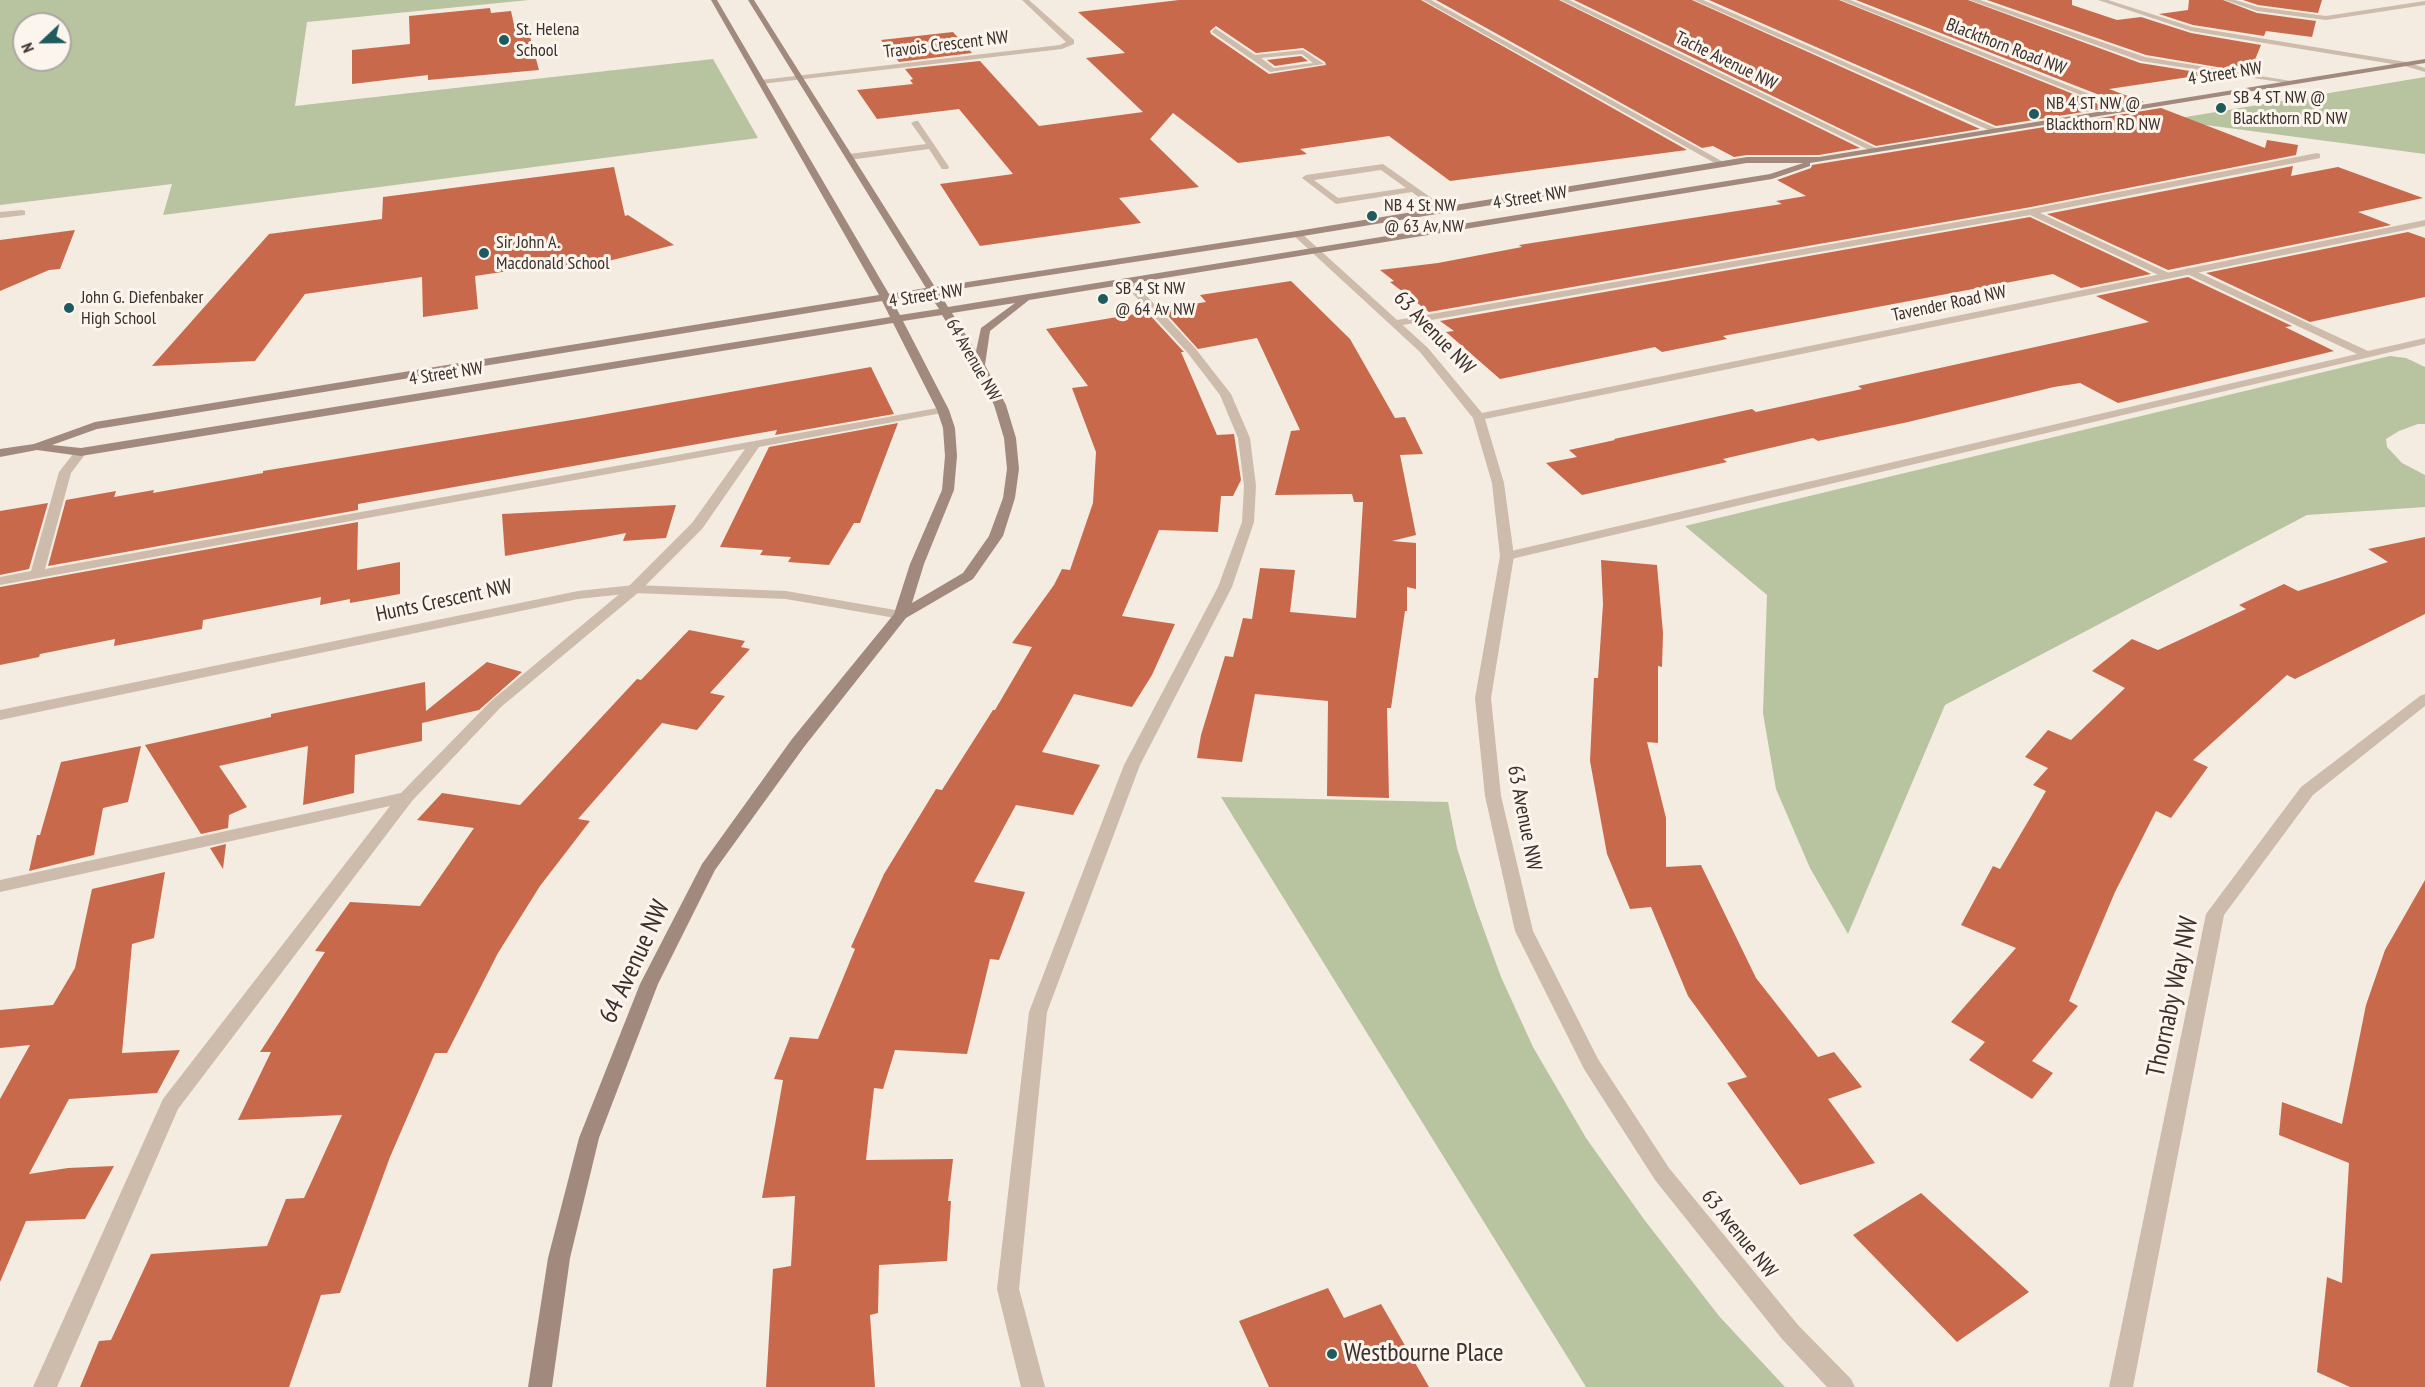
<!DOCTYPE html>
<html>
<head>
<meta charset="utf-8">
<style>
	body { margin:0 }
	#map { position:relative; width:2425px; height:1387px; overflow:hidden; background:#f4ebe1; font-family:"PT Sans Narrow",sans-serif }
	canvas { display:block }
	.north { position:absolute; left:12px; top:12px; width:60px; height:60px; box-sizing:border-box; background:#fbf5ee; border:2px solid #aea6a0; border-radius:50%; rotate:248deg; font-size:16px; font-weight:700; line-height:24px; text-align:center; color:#3b302b }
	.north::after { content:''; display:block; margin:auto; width:21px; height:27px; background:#1f5a5e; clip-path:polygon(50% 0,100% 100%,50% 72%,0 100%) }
</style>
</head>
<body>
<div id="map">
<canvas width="2425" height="1387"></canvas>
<div class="north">N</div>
</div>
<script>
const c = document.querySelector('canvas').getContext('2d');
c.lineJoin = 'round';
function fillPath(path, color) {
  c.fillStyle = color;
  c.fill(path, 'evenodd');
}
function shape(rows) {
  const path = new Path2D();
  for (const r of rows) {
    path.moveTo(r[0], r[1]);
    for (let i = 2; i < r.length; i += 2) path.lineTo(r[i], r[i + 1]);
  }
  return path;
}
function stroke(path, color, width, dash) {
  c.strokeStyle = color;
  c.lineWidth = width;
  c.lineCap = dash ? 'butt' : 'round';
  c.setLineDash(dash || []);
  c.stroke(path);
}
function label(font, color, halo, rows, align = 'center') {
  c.font = font + ' "PT Sans Narrow",sans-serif';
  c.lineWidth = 6;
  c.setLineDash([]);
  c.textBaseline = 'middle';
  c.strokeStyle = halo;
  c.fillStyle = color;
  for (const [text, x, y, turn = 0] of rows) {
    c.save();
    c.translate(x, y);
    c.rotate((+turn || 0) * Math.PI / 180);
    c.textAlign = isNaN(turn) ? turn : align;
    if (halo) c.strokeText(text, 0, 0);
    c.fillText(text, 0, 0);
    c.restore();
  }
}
const green = shape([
	[0,0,529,0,307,22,295,106,713,59,758,138,163,215,172,184,0,205],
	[24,24,60,24,60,60,24,60],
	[2425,77,2425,154,2168,120],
	[2390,356,2406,358,2425,367,2425,424,2418,424,2399,431,2386,439,2387,447,2402,463,2425,475,2425,507,2307,515,1945,705,1848,934,1810,868,1776,789,1763,713,1767,595,1685,526],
	[1221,797,1448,802,1457,848,1476,908,1501,977,1533,1047,1586,1138,1643,1218,1719,1316,1785,1387,1586,1387]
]);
const building = shape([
	[1179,0,1421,0,1687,150,1450,181,1389,136,1300,149,1307,154,1238,163,1173,113,1150,139,1199,187,1119,198,1141,223,980,246,940,184,1013,174,959,109,877,119,857,90,913,84,910,80,913,79,905,69,980,61,1039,126,1143,112,1086,58,1125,53,1078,12],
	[1216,26,1256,53,1303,48,1325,62,1326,65,1269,74,1211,34,1210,31],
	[1436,0,1559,0,1860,148,1819,155,1747,155,1734,157,1713,146,1702,148],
	[1574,0,1692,0,1980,129,1876,146],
	[1709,0,1839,0,2108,108,1996,126],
	[1856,0,1968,0,2140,63,2209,74,2109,89,2144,102,2125,105],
	[1987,0,2072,0,2072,5,2117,20,2141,17,2191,33,2261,45,2252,67,2235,70,2146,55],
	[2189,0,2223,0,2257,13,2316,21,2312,37,2266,31,2264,36,2193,25,2159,14,2188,10],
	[2243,0,2322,0,2318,13,2258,5],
	[490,8,491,13,511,11,516,34,529,33,539,70,428,80,428,75,352,84,352,50,410,44,409,16],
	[953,32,972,53,899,62,881,40],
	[1301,56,1308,61,1275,66,1267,60],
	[2161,108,2265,148,2267,140,2298,145,2296,155,2031,207,1429,312,1390,282,1394,281,1380,270,1438,263,1522,247,1519,245,1782,204,1776,201,1806,196,1777,180,1811,168,1812,165],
	[2293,166,2291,176,2338,167,2423,198,2358,212,2391,225,2168,270,2047,214],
	[614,167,625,216,628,215,674,245,604,262,543,270,542,266,475,276,478,309,423,317,422,277,305,294,255,361,152,366,269,234,382,219,383,197],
	[2030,217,2151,274,2081,288,2053,274,1723,336,1727,339,1662,352,1655,347,1500,379,1446,332,1454,331,1440,321],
	[75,230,60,269,49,270,0,291,0,240],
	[2408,232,2425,238,2425,297,2310,322,2206,273],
	[2188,277,2292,326,2285,327,2334,351,2118,403,2080,383,2054,387,1908,422,1818,441,1813,438,1723,459,1727,462,1582,495,1546,463,1577,457,1569,450,1615,440,1614,439,1752,409,1756,412,1862,389,1858,386,2149,322,2096,296],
	[1291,281,1350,339,1395,418,1405,417,1423,454,1400,455,1416,535,1392,541,1416,543,1416,589,1407,587,1407,611,1405,611,1391,708,1387,708,1389,798,1327,796,1328,701,1255,694,1242,762,1197,758,1201,735,1225,656,1233,657,1243,618,1252,619,1260,568,1295,570,1290,612,1356,618,1363,502,1354,502,1352,494,1275,495,1291,431,1300,430,1257,338,1198,349,1162,309,1206,302,1200,295],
	[1147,312,1184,352,1181,352,1217,435,1234,434,1241,480,1233,496,1221,496,1218,532,1159,530,1122,616,1175,624,1152,675,1132,707,1074,694,1042,752,1100,765,1073,815,1016,805,974,882,1025,892,999,960,990,959,967,1054,895,1050,883,1089,874,1088,866,1160,953,1159,948,1201,951,1201,947,1261,879,1265,878,1313,870,1315,875,1387,766,1387,773,1269,791,1266,795,1196,762,1198,783,1080,774,1079,790,1037,818,1039,855,949,851,947,884,874,936,789,942,790,993,710,995,710,1032,647,1012,643,1054,585,1062,569,1070,570,1093,503,1096,452,1072,388,1088,386,1046,329],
	[871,367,894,414,775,435,777,430,358,504,358,510,48,566,66,500,116,491,114,497,154,490,153,493,263,473,263,471,584,418],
	[898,423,860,523,854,523,829,565,788,562,791,557,760,555,763,550,720,547,769,447],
	[48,503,29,569,0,575,0,511],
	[676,505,666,538,623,541,626,533,505,556,502,514],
	[358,522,357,570,400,562,400,594,350,603,350,599,320,605,321,597,203,620,202,629,114,646,115,639,40,654,39,657,0,665,0,587],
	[2425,537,2425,614,2295,679,2287,675,2193,760,2208,767,2171,818,2156,811,2115,892,2069,1001,2078,1006,2032,1061,2053,1073,2032,1099,1969,1060,1985,1042,1951,1022,2016,948,1961,925,1993,866,2000,869,2046,791,2033,785,2048,768,2025,757,2048,730,2071,740,2125,688,2092,671,2132,639,2158,650,2246,609,2239,605,2284,584,2298,591,2388,562,2368,549],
	[1601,560,1657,565,1663,633,1662,667,1658,666,1658,743,1647,742,1666,818,1666,867,1701,865,1756,978,1818,1057,1834,1052,1862,1087,1828,1099,1875,1163,1800,1185,1727,1083,1747,1077,1688,996,1651,907,1630,909,1607,854,1590,761,1594,678,1598,678,1603,604],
	[689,630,745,641,741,647,750,649,710,693,725,696,697,730,662,723,578,819,590,821,540,886,498,953,447,1053,435,1053,390,1157,340,1293,321,1295,289,1387,80,1387,99,1341,111,1340,151,1254,267,1246,286,1199,304,1198,342,1115,238,1120,271,1052,260,1052,325,952,315,951,350,902,420,906,474,828,417,820,442,793,520,805,637,679,641,680],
	[487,662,522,672,479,710,422,723,422,741,355,755,354,793,303,805,308,746,219,766,247,807,229,815,228,828,201,834,145,745,271,717,271,714,425,682,426,711],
	[141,746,128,802,103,808,94,855,29,871,37,835,40,835,61,762],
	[226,844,223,869,210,848],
	[165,872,154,938,132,944,122,1053,180,1050,157,1093,69,1099,29,1174,68,1168,114,1166,85,1219,26,1221,0,1282,0,1099,30,1045,0,1048,0,1010,53,1005,75,968,92,889],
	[2425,880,2425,1387,2350,1387,2317,1372,2327,1277,2342,1283,2349,1163,2279,1135,2282,1102,2342,1124,2366,1005,2385,950],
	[1921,1193,2029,1292,1957,1342,1853,1235],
	[1328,1288,1344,1318,1381,1304,1429,1387,1269,1387,1239,1321]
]);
const service = shape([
	[1423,0,1431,0,1727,164,1720,166,1423,0],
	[1694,0,1703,0,2000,130,1993,132,1694,0],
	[1970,0,1980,0,2145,57,2297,82,2293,84,2141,61,1970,0],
	[2225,0,2235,0,2258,7,2326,16,2425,1,2425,5,2326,20,2257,11,2225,0],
	[1215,28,1255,55,1303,50,1324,64,1270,72,1212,32,1215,28],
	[1302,54,1313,63,1274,68,1261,58,1302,54],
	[915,121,918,121,935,146,949,167,948,169,942,169,929,149,849,160,845,157,849,154,926,144,911,123,915,121],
	[2317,153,2320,154,2320,158,2040,213,2171,274,2172,276,2167,279,2030,215,1397,326,1392,323,1397,320,2031,209,2317,153],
	[1383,164,1430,197,1444,208,1444,212,1438,212,1412,192,1336,204,1302,178,1306,175,1383,164],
	[1381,170,1406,188,1338,198,1314,180,1381,170],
	[22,210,25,211,25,215,0,218,0,212,22,210],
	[2189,268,2368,351,2425,338,2425,344,1507,560,1500,556,1507,552,2357,354,2185,273,2185,269,2189,268],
	[1123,279,1131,279,1195,348,1231,394,1250,438,1256,486,1254,522,1232,587,1140,765,1047,1012,1019,1289,1045,1387,1021,1387,997,1289,1029,1012,1124,765,1218,587,1242,522,1244,486,1238,438,1220,395,1187,352,1123,283,1123,279],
	[943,407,947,408,947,412,759,447,702,529,639,592,501,707,412,801,178,1109,57,1387,33,1387,163,1099,390,806,0,892,0,880,401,793,491,701,629,586,692,523,745,449,0,585,0,577,31,571,59,472,77,449,85,449,87,452,71,473,45,569,943,407]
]);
const minor = shape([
	[1022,0,1029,0,1074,40,1074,44,1062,49,761,84,757,82,761,80,1060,45,1066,42,1022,0],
	[1561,0,1569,0,1880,150,1873,152,1561,0],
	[1841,0,1850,0,2128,109,2121,111,1841,0],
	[2098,0,2108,0,2192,27,2406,62,2425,68,2425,72,2405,66,2191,31,2098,0],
	[2425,220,2425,226,1485,419,1504,483,1514,556,1491,698,1501,796,1533,931,1598,1059,1669,1168,1798,1325,1851,1379,1855,1387,1827,1387,1782,1339,1655,1180,1584,1069,1515,931,1485,796,1475,698,1500,556,1492,483,1473,418,1420,352,1292,234,1300,232,1428,348,1482,413,2425,220],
	[634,585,786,591,901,611,908,615,901,619,786,599,634,593,578,599,0,720,0,710,578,591,634,585],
	[2425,694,2425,706,2313,795,2224,915,2133,1387,2109,1387,2206,914,2301,787,2420,696,2425,694]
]);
const secondary = shape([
	[711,0,717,0,889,294,926,288,748,0,754,0,935,287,1297,231,1747,157,1819,157,2425,59,2425,63,1810,163,1810,166,1772,179,1029,300,990,331,985,365,1006,405,1016,438,1019,469,1015,498,1003,536,973,579,906,618,804,747,715,870,658,984,599,1138,570,1258,552,1387,528,1387,548,1258,579,1138,640,984,702,864,792,739,894,614,910,564,942,490,945,456,943,428,937,410,893,323,81,456,37,450,0,457,0,449,34,444,95,422,879,295,711,0],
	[1747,163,1803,163,1770,174,948,307,939,292,1297,237,1747,163],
	[929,294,939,309,900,315,892,300,929,294],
	[882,301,890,317,81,448,52,445,97,429,882,301],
	[1015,303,981,328,976,351,952,313,1015,303],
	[942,315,973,365,994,405,1004,438,1007,469,1003,498,989,536,963,573,912,603,924,564,954,490,957,456,955,428,949,410,903,321,942,315]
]);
const markers = [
	[504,40,6,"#1f5a5e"],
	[2221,108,6,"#1f5a5e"],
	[2034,114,6,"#1f5a5e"],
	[1372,216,6,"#1f5a5e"],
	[484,253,6,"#1f5a5e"],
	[1103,299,6,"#1f5a5e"],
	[69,308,6,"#1f5a5e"],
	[1332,1354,6,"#1f5a5e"]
];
const farPoinames = [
	["St. Helena",516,30],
	["School",516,51],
	["SB 4 ST NW @",2233,98],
	["Blackthorn RD NW",2233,119],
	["NB 4 ST NW @",2046,104],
	["Blackthorn RD NW",2046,125],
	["NB 4 St NW",1384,206],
	["@ 63 Av NW",1384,227],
	["Sir John A.",496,243],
	["Macdonald School",496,264],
	["SB 4 St NW",1115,289],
	["@ 64 Av NW",1115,310],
	["John G. Diefenbaker",81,298],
	["High School",81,319]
];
const farStreetnames = [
	["Travois Crescent NW",946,45,-7],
	["Blackthorn Road NW",2006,47,21],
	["Tache Avenue NW",1726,61,26],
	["4 Street NW",2225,74,-9],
	["4 Street NW",1530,198,-9],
	["4 Street NW",926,296,-9],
	["Tavender Road NW",1949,304,-12],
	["64 Avenue NW",973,360,60],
	["4 Street NW",446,374,-9]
];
const streetNames = [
	["63 Avenue NW",1434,333,46],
	["Hunts Crescent NW",444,601,-12],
	["63 Avenue NW",1524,818,79],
	["63 Avenue NW",1739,1234,51]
];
const nearStreetnames = [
	["64 Avenue NW",635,962,-65],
	["Thornaby Way NW",2173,997,-78]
];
const nearPoinames = [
	["Westbourne Place",1344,1354]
];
fillPath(green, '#b8c4a0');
fillPath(building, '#c8694b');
fillPath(service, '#cdbbac');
fillPath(minor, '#cdbbac');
fillPath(secondary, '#a18a7d');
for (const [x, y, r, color] of markers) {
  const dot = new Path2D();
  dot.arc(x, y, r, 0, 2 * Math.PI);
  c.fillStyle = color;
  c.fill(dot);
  stroke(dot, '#fbf5ee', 2);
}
label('18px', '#3b302b', '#fbf5ee', farPoinames, 'left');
label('18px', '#3b302b', '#fbf5ee', farStreetnames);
label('21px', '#3b302b', '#fbf5ee', streetNames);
label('26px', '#3b302b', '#fbf5ee', nearStreetnames);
label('26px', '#3b302b', '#fbf5ee', nearPoinames, 'left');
</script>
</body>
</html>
